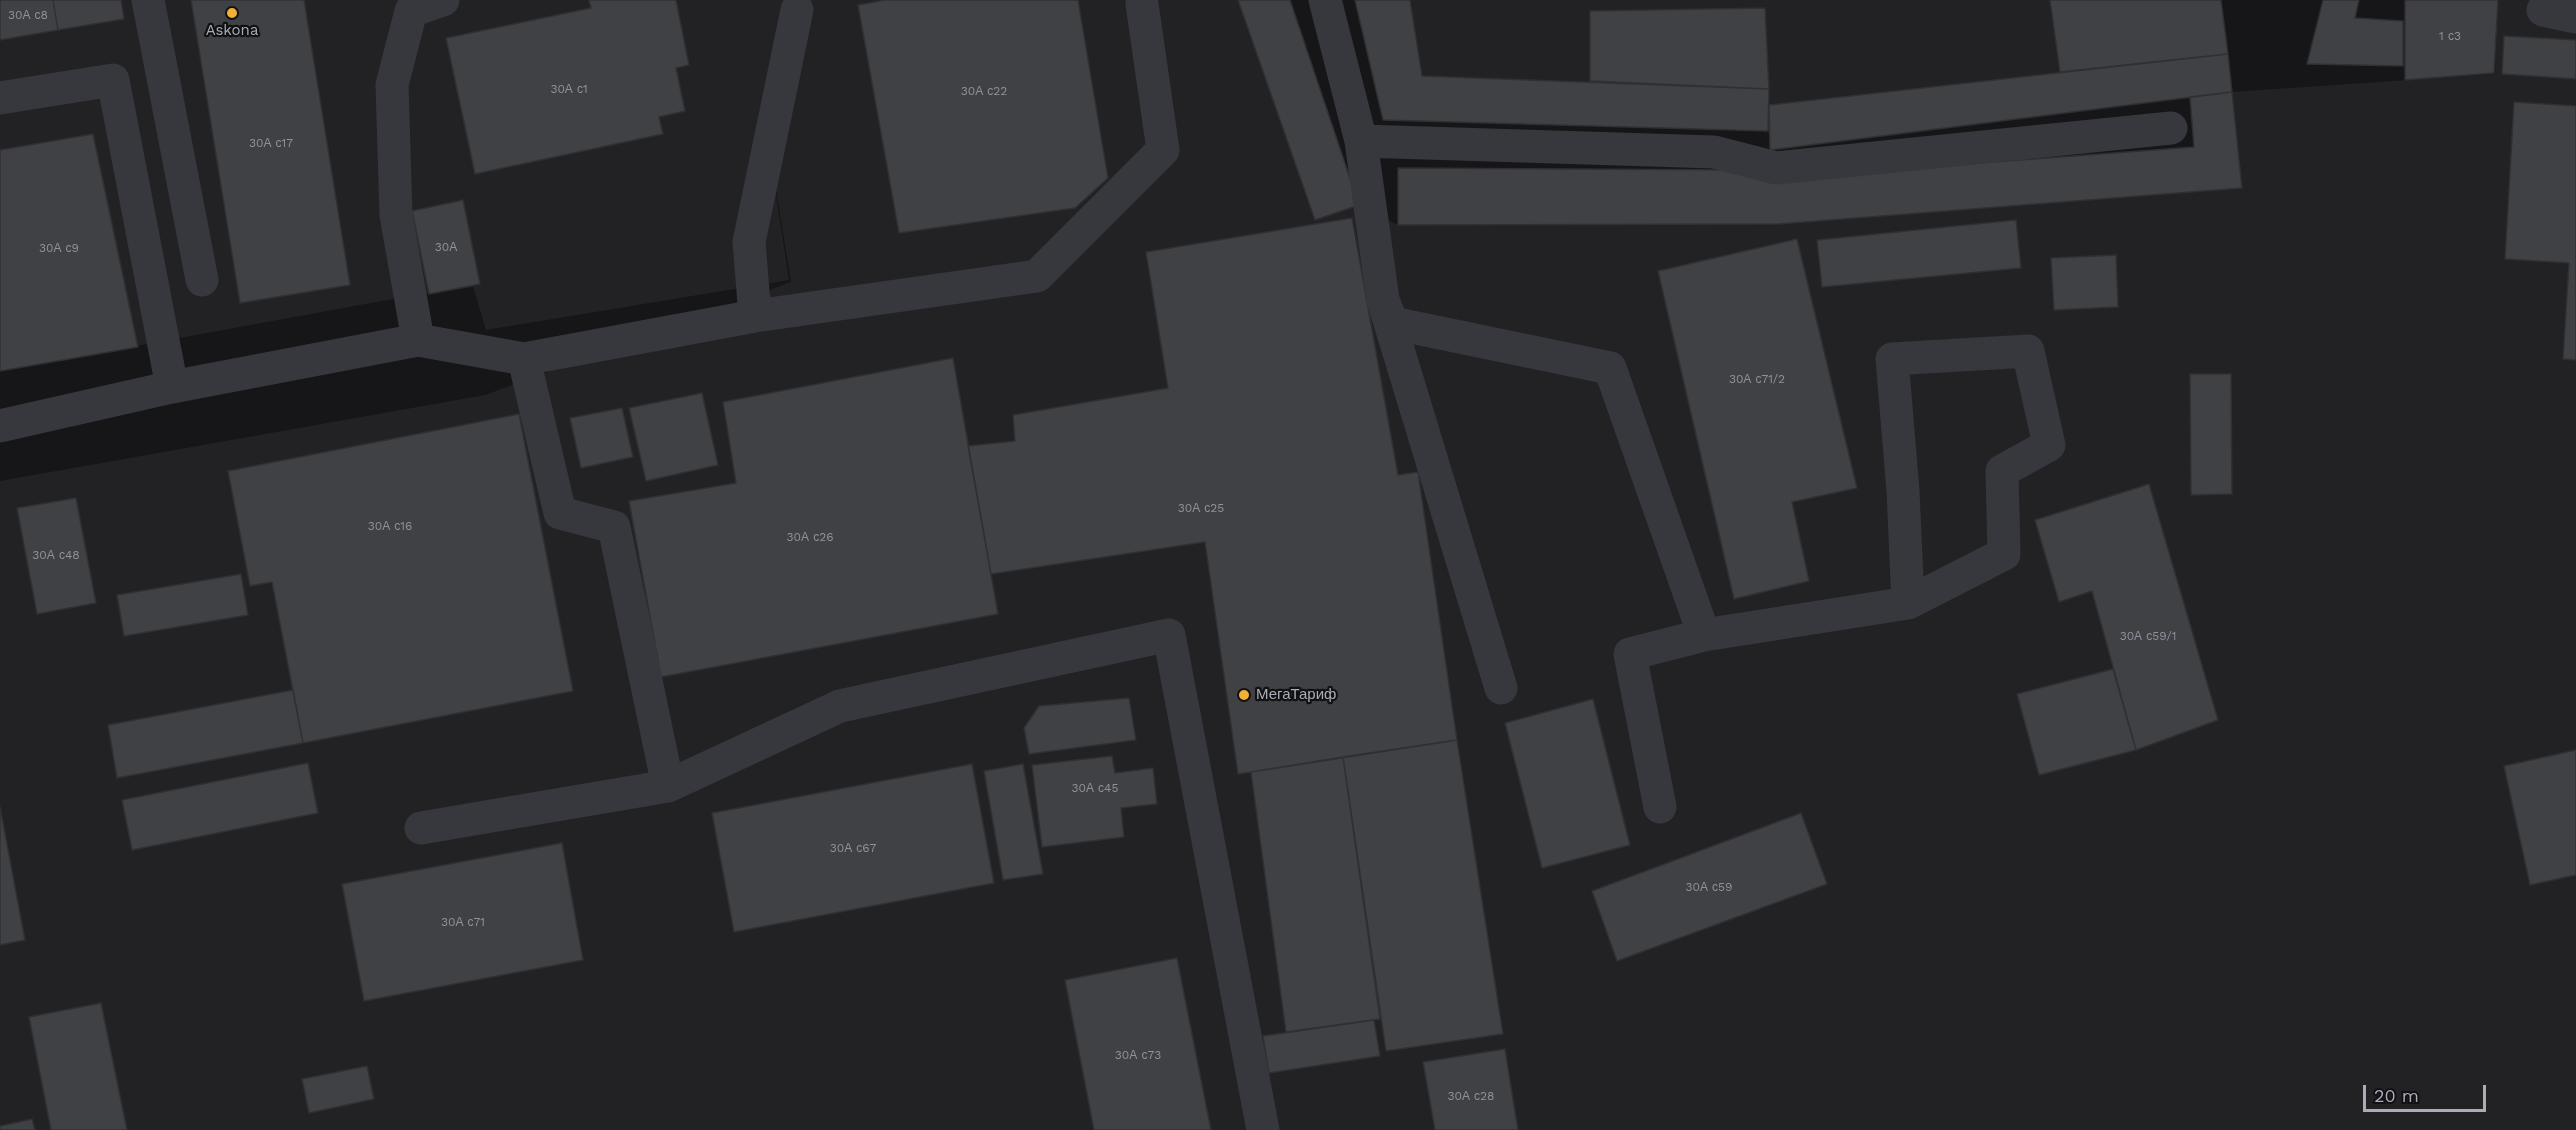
<!DOCTYPE html>
<html>
<head>
<meta charset="utf-8">
<style>
	body { margin:0 }
	#map { position:relative; width:2576px; height:1130px; overflow:hidden; background:#161618; font-family:"Work Sans",sans-serif }
	canvas { display:block }
	.scale { position:absolute; left:2363px; top:1085px; width:123px; height:27px; box-sizing:border-box; border:3px solid #a8adb8; border-top:0; padding-left:8px; font-size:18px; line-height:21px; white-space:nowrap; color:#a8adb8; -webkit-text-stroke:4px #111113; paint-order:stroke }
</style>
</head>
<body>
<div id="map">
<canvas width="2576" height="1130"></canvas>
<div class="scale">20 m</div>
</div>
<script>
const c = document.querySelector('canvas').getContext('2d');
c.lineJoin = 'round';
function fillPath(path, color) {
  c.fillStyle = color;
  c.fill(path, 'evenodd');
}
function shape(rows) {
  const path = new Path2D();
  for (const r of rows) {
    path.moveTo(r[0], r[1]);
    for (let i = 2; i < r.length; i += 2) path.lineTo(r[i], r[i + 1]);
  }
  return path;
}
function stroke(path, color, width, dash) {
  c.strokeStyle = color;
  c.lineWidth = width;
  c.lineCap = dash ? 'butt' : 'round';
  c.setLineDash(dash || []);
  c.stroke(path);
}
function label(font, color, halo, rows, align = 'center') {
  c.font = font + ' "Work Sans",sans-serif';
  c.lineWidth = 4.5;
  c.setLineDash([]);
  c.textBaseline = 'middle';
  c.strokeStyle = halo;
  c.fillStyle = color;
  for (const [text, x, y, turn = 0] of rows) {
    c.save();
    c.translate(x, y);
    c.rotate((+turn || 0) * Math.PI / 180);
    c.textAlign = isNaN(turn) ? turn : align;
    if (halo) c.strokeText(text, 0, 0);
    c.fillText(text, 0, 0);
    c.restore();
  }
}
const built = shape([
	[0,0,1238,0,1315,220,1359,205,1398,225,1779,224,2242,188,2232,92,2495,74,2498,0,2576,0,2576,1130,0,1130,0,481,485,395,791,282,765,122,789,280,486,330,473,287,387,300,0,371],
	[1410,0,2221,0,2228,54,1769,105,1768,89,1422,76]
]);
const building = shape([
	[0,0,53,0,58,30,0,40,0,0],
	[53,0,121,0,124,19,58,30,53,0],
	[191,0,304,0,350,285,240,303,191,0],
	[589,0,676,0,689,65,676,68,685,111,659,117,663,134,475,174,446,38,591,8,589,0],
	[885,0,1078,0,1108,178,1075,208,899,233,858,5,885,0],
	[1238,0,1290,0,1359,205,1315,220,1238,0],
	[1355,0,1410,0,1422,76,1769,89,1768,131,1383,120,1355,0],
	[2050,0,2221,0,2228,54,2060,72,2050,0],
	[2323,0,2359,0,2355,18,2403,21,2403,66,2307,64,2323,0],
	[2405,0,2498,0,2494,73,2405,80,2405,0],
	[1765,8,1769,89,1590,81,1590,11,1765,8],
	[2504,36,2576,40,2576,79,2502,74,2504,36],
	[2228,54,2232,92,1770,150,1769,105,2228,54],
	[2232,92,2242,188,1779,224,1398,225,1398,168,1741,170,1765,179,2194,147,2190,97,2232,92],
	[2514,102,2576,106,2576,360,2563,359,2569,263,2505,259,2514,102],
	[93,134,138,347,0,371,0,150,93,134],
	[463,200,480,284,429,294,412,211,463,200],
	[1352,218,1398,475,1418,472,1457,740,1238,774,1205,542,991,574,968,446,1015,441,1013,415,1168,388,1146,252,1352,218],
	[2016,220,2021,268,1822,287,1817,240,2016,220],
	[1797,239,1857,488,1792,502,1809,581,1734,599,1658,271,1797,239],
	[2116,255,2118,307,2054,310,2051,258,2116,255],
	[953,358,998,614,661,677,629,501,736,483,723,402,953,358],
	[2190,374,2231,374,2232,494,2191,495,2190,374],
	[702,393,718,465,646,481,629,408,702,393],
	[622,408,633,457,581,468,570,418,622,408],
	[519,414,573,691,303,743,272,582,250,586,228,471,519,414],
	[2149,484,2218,720,2136,750,2092,591,2059,602,2035,520,2149,484],
	[76,498,96,603,37,614,17,508,76,498],
	[241,574,248,615,124,636,117,595,241,574],
	[2113,669,2136,750,2039,775,2017,694,2113,669],
	[293,690,303,743,117,778,108,725,293,690],
	[1129,698,1136,740,1029,754,1024,728,1039,706,1129,698],
	[1593,699,1630,845,1542,868,1505,723,1593,699],
	[1457,740,1503,1034,1386,1051,1343,757,1457,740],
	[2576,750,2576,875,2530,885,2504,766,2576,750],
	[1112,756,1115,773,1153,768,1157,804,1121,808,1124,837,1042,847,1032,765,1112,756],
	[1343,757,1380,1019,1286,1032,1251,772,1343,757],
	[308,763,318,813,132,850,122,800,308,763],
	[972,764,994,883,734,932,712,813,972,764],
	[1023,764,1043,874,1003,880,984,771,1023,764],
	[0,807,25,940,0,945,0,807],
	[1801,813,1827,884,1617,961,1592,891,1801,813],
	[562,843,583,960,364,1001,342,884,562,843],
	[1177,958,1211,1130,1094,1130,1065,980,1177,958],
	[101,1003,127,1130,51,1130,29,1017,101,1003],
	[1374,1020,1380,1056,1269,1073,1263,1036,1374,1020],
	[1505,1049,1518,1130,1435,1130,1423,1062,1505,1049],
	[367,1066,374,1099,309,1113,302,1079,367,1066],
	[32,1119,35,1130,0,1130,0,1126,32,1119]
]);
const minor = shape([
	[148,0,202,280],
	[1325,0,1361,141,1383,300,1501,688],
	[2543,10,2576,17],
	[0,98,113,80,172,387],
	[1361,141,1714,152,1776,168,2171,128],
	[1383,300,1392,323,1610,368,1704,635,1630,654,1660,807],
	[755,316,749,242,797,10],
	[418,340,396,215,392,85,411,11,443,0],
	[524,359,560,513,614,527,668,786,840,706,1169,635,1263,1130],
	[0,426,172,387,418,340,524,359,755,316,1037,276,1163,150,1142,4],
	[1704,635,1908,603,2004,554,2002,471,2049,445,2028,351,1892,359,1903,491,1908,603],
	[421,828,668,786]
]);
const markers = [
	[232,13,6,"#f2b134"],
	[1244,695,6,"#f2b134"]
];
const numberNames = [
	["30А с8",28,15],
	["1 с3",2450,36],
	["30А с1",569,89],
	["30А с22",984,91],
	["30А с17",271,143],
	["30А",446,247],
	["30А с9",59,248],
	["30А с71/2",1757,379],
	["30А с25",1201,508],
	["30А с16",390,526],
	["30А с26",810,537],
	["30А с48",56,555],
	["30А с59/1",2148,636],
	["30А с45",1095,788],
	["30А с67",853,848],
	["30А с59",1709,887],
	["30А с71",463,922],
	["30А с73",1138,1055],
	["30А с28",1471,1096]
];
const poiNames = [
	["Askona",232,31],
	["МегаТариф",1256,695,"left"]
];
fillPath(built, '#222225');
fillPath(building, '#404145');
stroke(building, '#303034', 1.5);
stroke(minor, '#37383d', 33);
for (const [x, y, r, color] of markers) {
  const dot = new Path2D();
  dot.arc(x, y, r, 0, 2 * Math.PI);
  c.fillStyle = color;
  c.fill(dot);
  stroke(dot, '#111113', 2);
}
label('12px', '#8e929b', null, numberNames);
label('15px', '#a8adb8', '#111113', poiNames);
</script>
</body>
</html>
